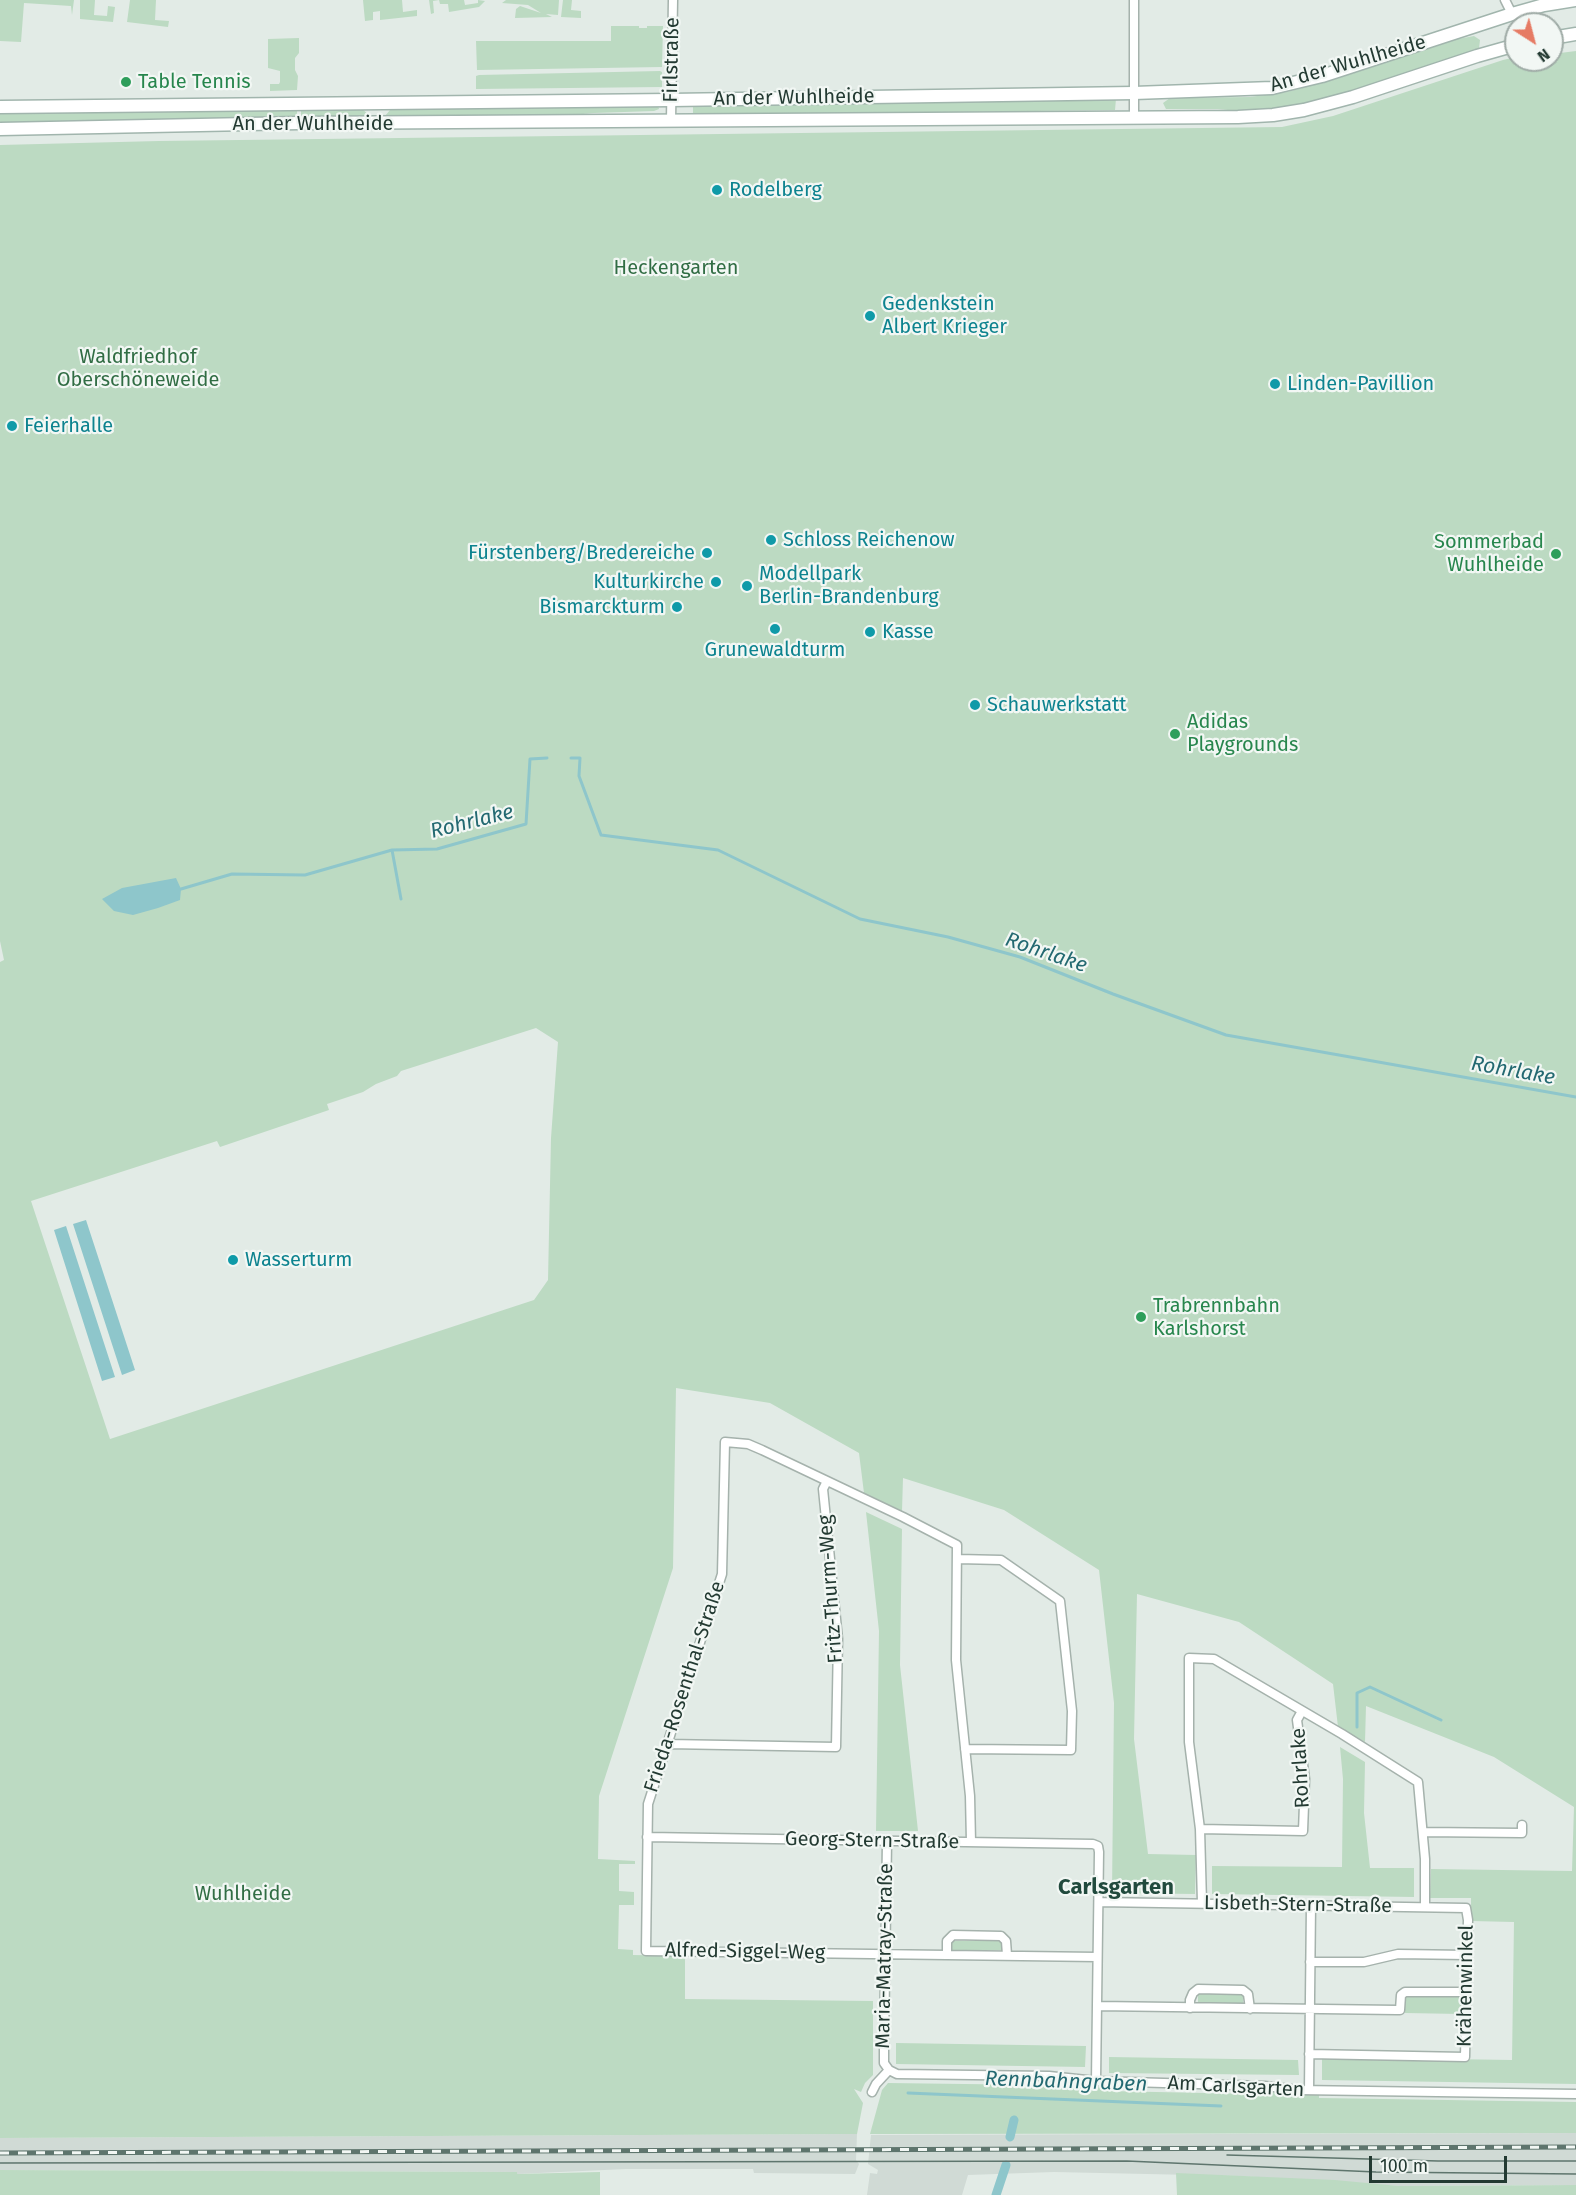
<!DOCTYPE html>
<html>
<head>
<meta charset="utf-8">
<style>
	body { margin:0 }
	#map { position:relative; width:1576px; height:2195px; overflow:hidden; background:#e2ebe6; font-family:"Fira Sans",sans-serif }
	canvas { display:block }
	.north { position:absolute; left:1504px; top:12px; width:60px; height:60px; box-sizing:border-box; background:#f2f7f4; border:2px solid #9faba6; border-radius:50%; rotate:144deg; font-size:16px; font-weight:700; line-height:24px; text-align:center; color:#233a32 }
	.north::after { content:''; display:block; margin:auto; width:21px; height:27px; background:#e67b64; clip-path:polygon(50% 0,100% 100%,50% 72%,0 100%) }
	.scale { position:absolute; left:1369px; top:2156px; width:138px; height:27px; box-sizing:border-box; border:3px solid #233a32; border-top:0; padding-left:8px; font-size:18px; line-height:21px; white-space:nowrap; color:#233a32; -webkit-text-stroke:4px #f2f7f4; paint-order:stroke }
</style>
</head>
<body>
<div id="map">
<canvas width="1576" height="2195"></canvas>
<div class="north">N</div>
<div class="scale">100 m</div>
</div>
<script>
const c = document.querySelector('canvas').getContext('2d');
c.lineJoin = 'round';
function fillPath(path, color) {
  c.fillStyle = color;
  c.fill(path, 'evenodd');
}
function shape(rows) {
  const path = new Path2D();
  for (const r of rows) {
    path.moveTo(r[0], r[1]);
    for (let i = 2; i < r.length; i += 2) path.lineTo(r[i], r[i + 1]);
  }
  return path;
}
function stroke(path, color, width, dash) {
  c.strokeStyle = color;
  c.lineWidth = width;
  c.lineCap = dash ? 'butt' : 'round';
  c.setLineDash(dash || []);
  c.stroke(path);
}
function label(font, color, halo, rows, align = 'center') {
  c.font = font + ' "Fira Sans",sans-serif';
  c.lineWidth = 4.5;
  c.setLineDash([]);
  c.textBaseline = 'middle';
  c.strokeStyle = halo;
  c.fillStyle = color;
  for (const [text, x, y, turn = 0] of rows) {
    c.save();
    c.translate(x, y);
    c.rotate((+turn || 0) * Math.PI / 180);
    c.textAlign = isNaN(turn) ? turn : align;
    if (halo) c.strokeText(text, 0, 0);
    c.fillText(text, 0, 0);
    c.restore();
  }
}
const built = shape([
	[1576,2133,1576,2185,1399,2186,1240,2176,1054,2172,968,2175,962,2195,867,2195,870,2173,877,2174,878,2170,868,2164,871,2135],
	[857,2134,856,2160,859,2164,855,2174,754,2173,753,2169,626,2169,517,2174,516,2172,0,2170,0,2138]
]);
const green = shape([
	[0,0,74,0,72,15,71,6,24,3,21,42,0,41],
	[80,0,95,0,94,15,107,16,108,6,115,7,113,22,80,19],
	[130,0,156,0,155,20,169,21,168,27,127,22],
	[363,0,402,0,403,12,417,10,417,16,380,20,380,11,373,12,373,20,365,21],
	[429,0,464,0,465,5,478,3,478,0,485,1,479,7,449,12,448,4,440,4,439,0,433,1,434,13,431,14],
	[506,0,559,0,558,15,546,14,552,17,515,18,516,9,520,6,541,13,528,5,502,3],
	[563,0,572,0,571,10,581,11,581,18,561,17],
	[611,26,639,26,639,28,647,28,647,26,663,26,662,67,477,70,476,41,611,41],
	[1474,36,1480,40,1479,48,1395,79,1301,106,1247,112,1218,109,1166,109,1163,103,1170,98,1250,97,1287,92,1333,80,1458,39],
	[299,38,299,53,295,58,295,70,298,76,297,90,270,91,270,84,279,84,280,82,280,71,268,68,268,39],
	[1576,51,1576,2084,1322,2080,1322,2057,1512,2060,1514,1922,1471,1921,1471,1898,1430,1898,1431,1869,1572,1871,1574,1807,1494,1757,1366,1706,1365,1742,1338,1727,1333,1684,1239,1622,1137,1594,1134,1739,1148,1854,1196,1855,1195,1894,1112,1893,1114,1703,1099,1570,1004,1510,903,1478,902,1511,864,1493,859,1453,770,1403,676,1388,673,1568,599,1796,598,1859,635,1861,635,1864,619,1864,619,1891,634,1892,634,1905,619,1905,618,1949,633,1950,633,1955,685,1956,685,1999,873,2001,873,2075,865,2083,861,2092,854,2089,863,2103,857,2134,0,2138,0,962,4,960,0,941,0,145,159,141,1282,127,1333,116,1503,60,1516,57,1516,60,1552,60,1552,54],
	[536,1028,558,1042,551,1138,548,1280,534,1300,110,1439,31,1201,217,1141,220,1147,329,1110,327,1104,363,1092,376,1084,397,1076,401,1071],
	[660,71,662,72,662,87,476,89,476,76,479,75],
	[1116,99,1115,110,956,112,693,115,693,105],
	[658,105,659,109,654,111,594,113,551,117,386,118,385,116,390,110,393,109],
	[297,109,297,120,0,124,0,113],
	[362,109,368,114,366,119,301,120,301,110],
	[866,1512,902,1529,900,1665,918,1831,876,1831,879,1631],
	[1340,1747,1365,1762,1364,1813,1370,1868,1414,1868,1414,1897,1212,1894,1212,1866,1342,1867,1343,1779],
	[951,1941,1003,1941,1003,1950,951,1950],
	[1198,1992,1243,1993,1243,2005,1198,2004],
	[1405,1996,1461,1996,1461,2014,1405,2013],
	[896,2043,1086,2046,1085,2067,896,2064],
	[1109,2057,1298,2060,1299,2075,1109,2073],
	[1043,2081,1073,2087,1107,2087,1107,2091,1255,2094,1257,2089,1283,2094,1319,2094,1319,2098,1576,2102,1576,2133,870,2134,882,2090,888,2083,1041,2085],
	[0,2170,517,2172,517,2174,600,2172,600,2195,0,2195],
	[1176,2173,1335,2180,1399,2186,1576,2185,1576,2195,1177,2195]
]);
const water = shape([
	[176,878,181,889,180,900,158,908,133,915,114,911,102,899,122,888],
	[86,1220,135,1370,122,1375,73,1224],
	[66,1226,115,1377,102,1381,54,1230]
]);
const stream = shape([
	[571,758,580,758,579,776,601,835,718,850,860,919,948,937,1020,957,1113,994,1226,1035,1576,1097],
	[181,889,232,874,305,875,392,850],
	[401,899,392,850,437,849,526,824,530,759,547,758],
	[1357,1727,1357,1693,1370,1687,1441,1720],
	[908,2093,1221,2106]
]);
const canal = shape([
	[1010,2137,1014,2120],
	[996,2195,1006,2165]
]);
const minor = shape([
	[1134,0,1134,118],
	[1505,0,1512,14],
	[671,120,673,0],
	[958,1559,1001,1560,1060,1601,1072,1711,1071,1750,965,1749],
	[668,1744,836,1747,838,1639,823,1489,827,1481],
	[1200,1829,1303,1831,1305,1779,1297,1720,1302,1711],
	[1423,1832,1522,1833,1522,1825],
	[647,1837,1093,1844,1098,1846,1099,1852,1096,2081],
	[887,1841,884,2045,884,2063,889,2070],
	[971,1842,970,1796,956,1660,957,1545,903,1517,762,1450,748,1444,725,1442,722,1574,648,1804,646,1951,1097,1957],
	[1099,1902,1466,1908,1468,1920,1465,2057,1309,2054],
	[1202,1903,1200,1829,1189,1742,1189,1658,1214,1659,1342,1734,1418,1782,1425,1859,1425,1907],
	[947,1954,947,1941,953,1935,1001,1936,1006,1941,1007,1955],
	[1310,1962,1364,1962,1398,1954,1467,1955],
	[1097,2006,1397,2010,1400,2010,1401,1995,1405,1992,1466,1992],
	[1190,2008,1190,2000,1193,1993,1198,1989,1243,1990,1248,1994,1250,2009],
	[1309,2090,1311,1905],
	[872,2092,876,2084,889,2070,897,2074,1049,2076,1096,2081,1265,2086,1299,2090,1576,2094]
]);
const secondary = shape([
	[1552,38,1576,34],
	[0,107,671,100,1134,93,1272,88,1322,76,1512,14,1544,5,1575,0],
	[0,129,299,123,1238,117,1273,115,1304,110,1353,97,1477,56,1516,45]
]);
const tram = shape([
	[1227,2155,1438,2161,1576,2161],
	[0,2163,1127,2161,1376,2172,1576,2174]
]);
const rail = shape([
	[0,2153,1576,2147]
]);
const markers = [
	[126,82,6,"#2e9e5b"],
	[717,190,6,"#0f9aa8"],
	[870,316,6,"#0f9aa8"],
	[1275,384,6,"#0f9aa8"],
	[12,426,6,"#0f9aa8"],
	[771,540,6,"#0f9aa8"],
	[707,553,6,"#0f9aa8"],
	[1556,554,6,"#2e9e5b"],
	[716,582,6,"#0f9aa8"],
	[747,586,6,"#0f9aa8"],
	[677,607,6,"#0f9aa8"],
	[775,629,6,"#0f9aa8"],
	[870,632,6,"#0f9aa8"],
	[975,705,6,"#0f9aa8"],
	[1175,734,6,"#2e9e5b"],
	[233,1260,6,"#0f9aa8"],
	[1141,1317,6,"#2e9e5b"]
];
const streetNames = [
	["Firlstraße",672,60,-89],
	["An der Wuhlheide",1348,64,-16],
	["An der Wuhlheide",794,98,-1],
	["An der Wuhlheide",313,124],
	["Fritz-Thurm-Weg",831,1589,-94],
	["Frieda-Rosenthal-Straße",685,1687,-72],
	["Rohrlake",1301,1768,-93],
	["Georg-Stern-Straße",872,1841,1],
	["Lisbeth-Stern-Straße",1298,1905,1],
	["Alfred-Siggel-Weg",745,1952,1],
	["Maria-Matray-Straße",885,1956,-89],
	["Krähenwinkel",1466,1986,-89],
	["Am Carlsgarten",1236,2087,3]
];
const leisureNames = [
	["Table Tennis",138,82],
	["Sommerbad",1544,542,"right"],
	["Wuhlheide",1544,565,"right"],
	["Adidas",1187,722],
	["Playgrounds",1187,745],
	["Trabrennbahn",1153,1306],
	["Karlshorst",1153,1329]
];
const cultureNames = [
	["Rodelberg",729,190],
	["Gedenkstein",882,304],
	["Albert Krieger",882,327],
	["Linden-Pavillion",1287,384],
	["Feierhalle",24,426],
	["Schloss Reichenow",783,540],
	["Fürstenberg/Bredereiche",695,553,"right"],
	["Modellpark",759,574],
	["Berlin-Brandenburg",759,597],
	["Kulturkirche",704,582,"right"],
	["Bismarckturm",665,607,"right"],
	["Kasse",882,632],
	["Grunewaldturm",775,650,"center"],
	["Schauwerkstatt",987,705],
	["Wasserturm",245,1260]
];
const parkNames = [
	["Heckengarten",676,268],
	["Waldfriedhof",138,357],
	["Oberschöneweide",138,380],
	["Wuhlheide",243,1894]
];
const waterNames = [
	["Rohrlake",472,822,-14],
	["Rohrlake",1046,953,19],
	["Rohrlake",1513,1071,10],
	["Rennbahngraben",1066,2082,2]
];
const quarterNames = [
	["Carlsgarten",1116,1888]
];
fillPath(built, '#d0dad5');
fillPath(green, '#bcdac2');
fillPath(water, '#8ec6cb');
stroke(stream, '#8ec6cb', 3);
stroke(canal, '#8ec6cb', 9);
stroke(minor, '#a5b2ac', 11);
stroke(secondary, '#a1b5ad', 15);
stroke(minor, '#fff', 8);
stroke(secondary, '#fff', 12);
stroke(tram, '#5e756d', 1.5);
stroke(rail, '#5e756d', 5);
stroke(rail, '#f2f7f4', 3, [9]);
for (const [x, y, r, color] of markers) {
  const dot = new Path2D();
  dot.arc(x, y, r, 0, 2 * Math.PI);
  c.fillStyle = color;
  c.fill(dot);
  stroke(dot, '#f2f7f4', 2);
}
label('20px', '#233a32', '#f2f7f4', streetNames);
label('20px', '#27864d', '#f2f7f4', leisureNames, 'left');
label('20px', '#0d838f', '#f2f7f4', cultureNames, 'left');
label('20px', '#316d44', '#f2f7f4', parkNames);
label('italic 21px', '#236971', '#f2f7f4', waterNames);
label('bold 22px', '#214a3d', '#f2f7f4', quarterNames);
</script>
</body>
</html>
